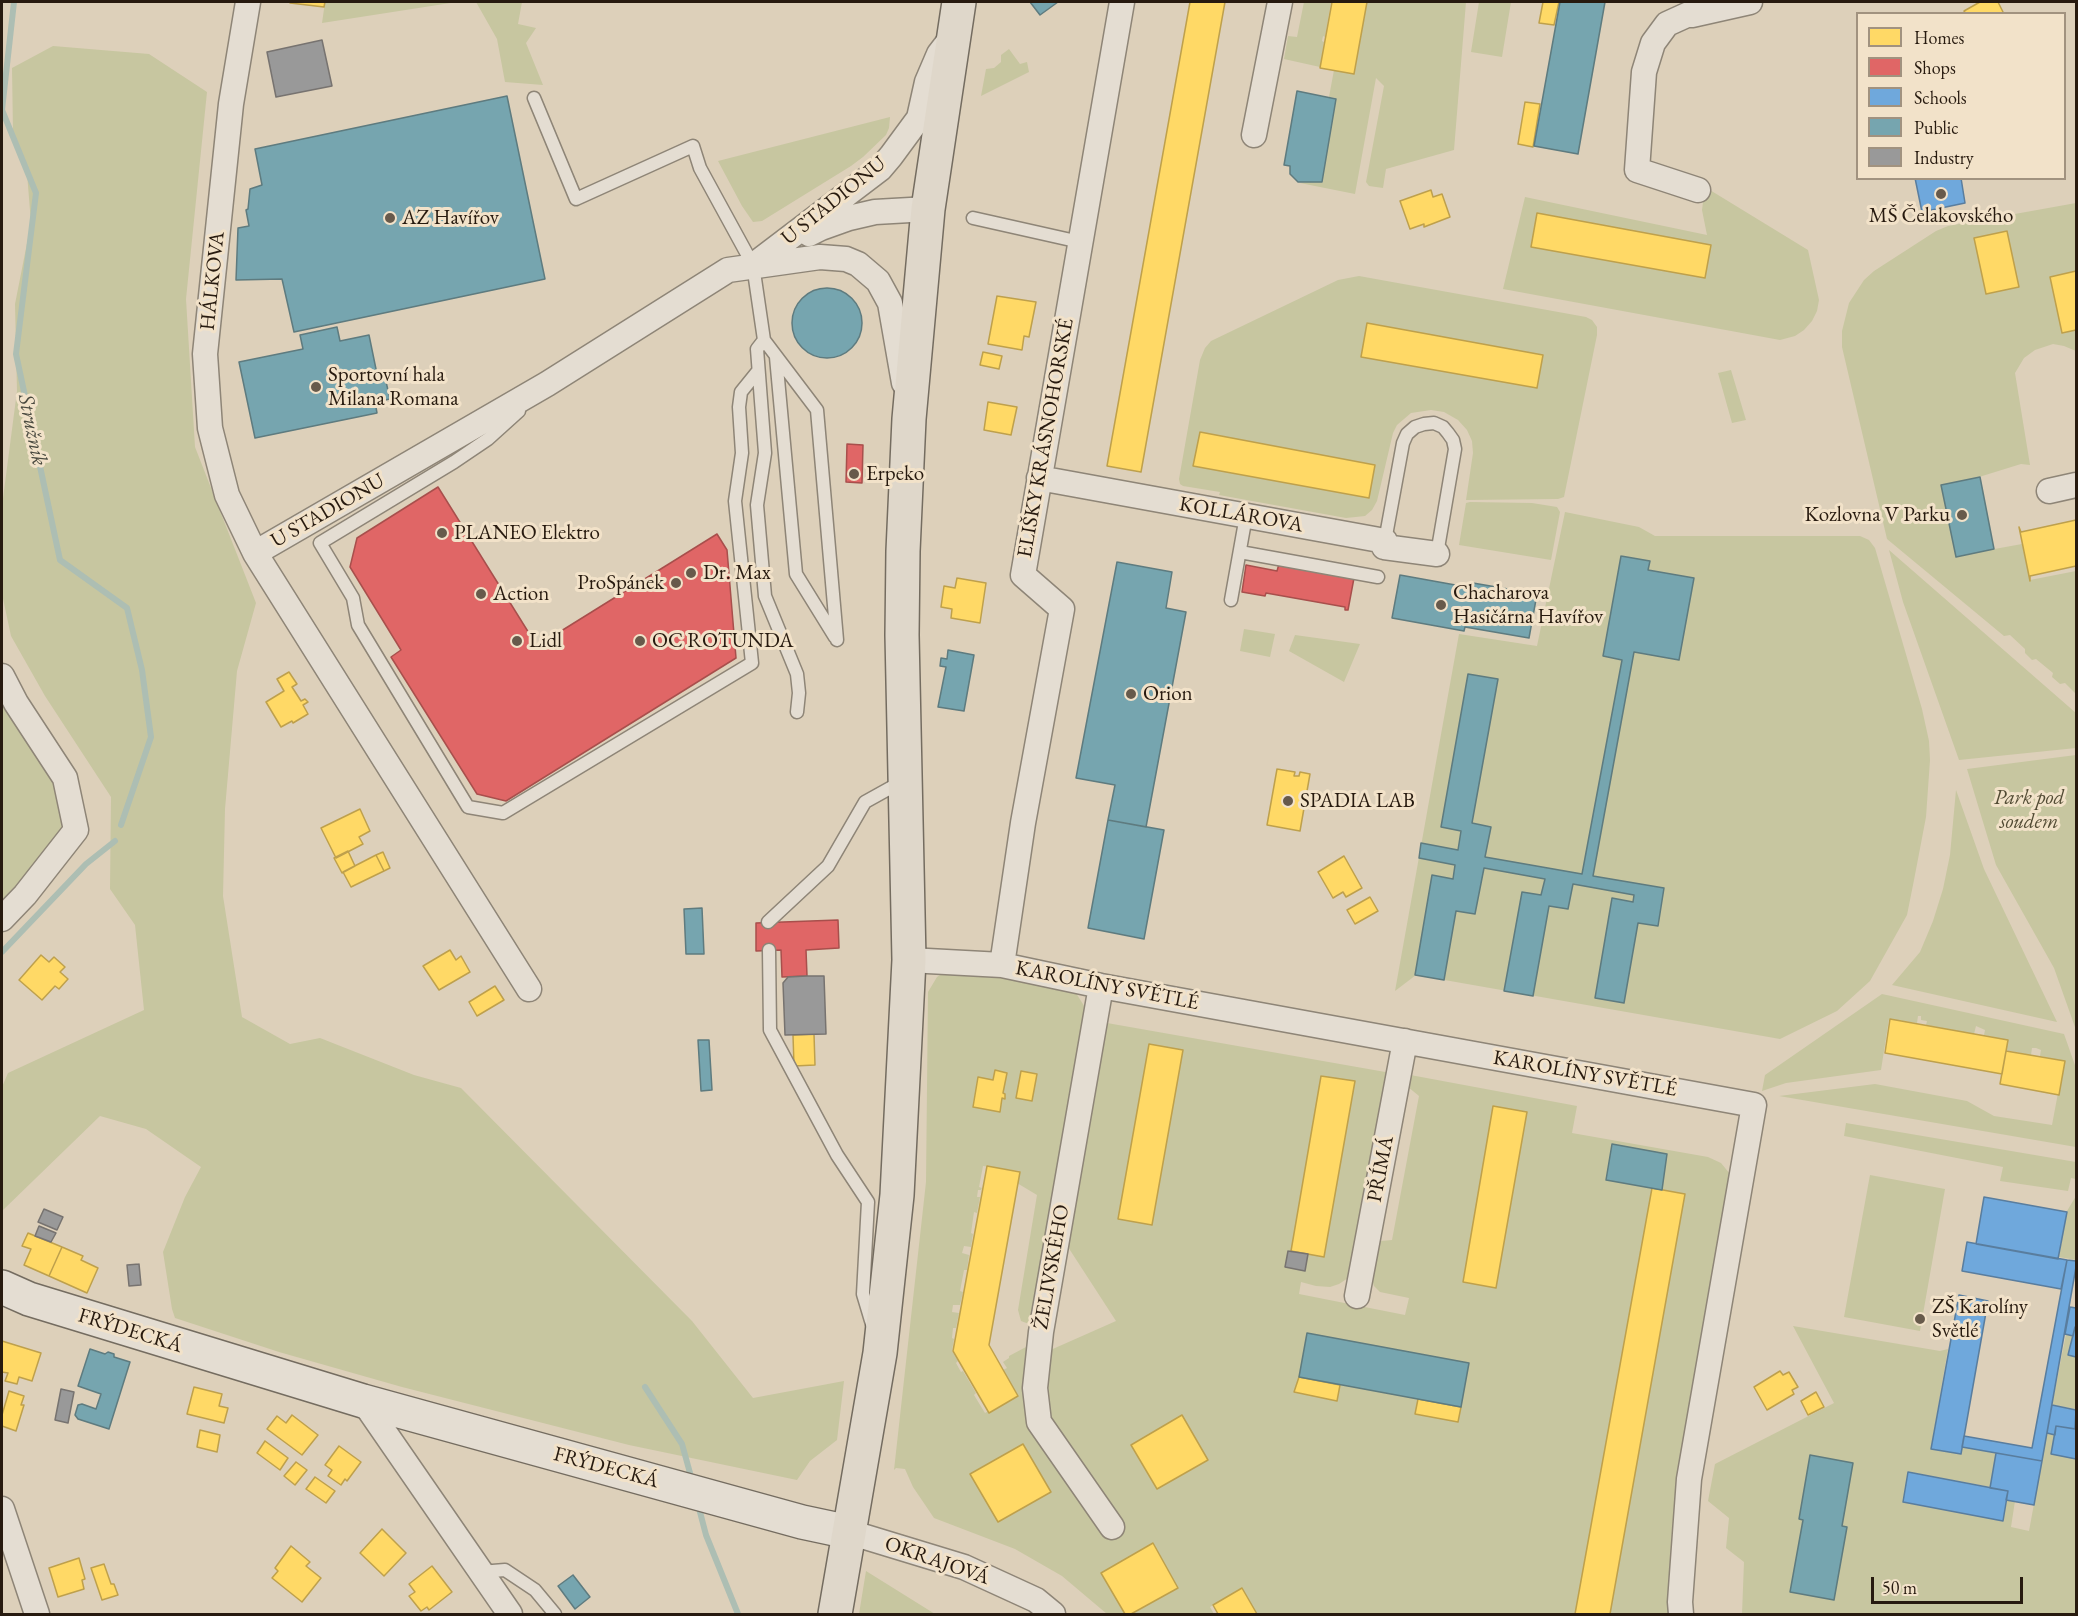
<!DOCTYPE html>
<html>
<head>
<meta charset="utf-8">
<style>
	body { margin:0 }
	#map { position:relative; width:2078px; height:1616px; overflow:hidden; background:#ddd0ba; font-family:"EB Garamond",serif }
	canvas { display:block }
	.frame { position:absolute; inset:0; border:3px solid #271a0f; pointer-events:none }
	.legend { position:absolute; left:1856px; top:12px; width:210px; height:168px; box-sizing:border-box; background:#f2e2c9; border:2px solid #a1927f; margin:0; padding:8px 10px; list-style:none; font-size:18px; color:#271a0f }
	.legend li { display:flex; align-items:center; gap:12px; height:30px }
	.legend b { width:30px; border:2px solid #a1927f }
	.scale { position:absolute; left:1871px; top:1577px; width:152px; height:27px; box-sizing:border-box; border:3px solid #271a0f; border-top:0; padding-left:8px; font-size:18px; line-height:21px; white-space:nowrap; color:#271a0f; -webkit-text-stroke:4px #f2e2c9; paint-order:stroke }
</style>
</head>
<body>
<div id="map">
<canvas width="2078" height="1616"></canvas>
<div class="frame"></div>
<ul class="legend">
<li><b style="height:16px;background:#ffd966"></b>Homes</li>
<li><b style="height:16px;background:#e06666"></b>Shops</li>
<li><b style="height:16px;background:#6fa8dc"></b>Schools</li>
<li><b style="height:16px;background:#76a5af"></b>Public</li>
<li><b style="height:16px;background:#999"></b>Industry</li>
</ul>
<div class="scale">50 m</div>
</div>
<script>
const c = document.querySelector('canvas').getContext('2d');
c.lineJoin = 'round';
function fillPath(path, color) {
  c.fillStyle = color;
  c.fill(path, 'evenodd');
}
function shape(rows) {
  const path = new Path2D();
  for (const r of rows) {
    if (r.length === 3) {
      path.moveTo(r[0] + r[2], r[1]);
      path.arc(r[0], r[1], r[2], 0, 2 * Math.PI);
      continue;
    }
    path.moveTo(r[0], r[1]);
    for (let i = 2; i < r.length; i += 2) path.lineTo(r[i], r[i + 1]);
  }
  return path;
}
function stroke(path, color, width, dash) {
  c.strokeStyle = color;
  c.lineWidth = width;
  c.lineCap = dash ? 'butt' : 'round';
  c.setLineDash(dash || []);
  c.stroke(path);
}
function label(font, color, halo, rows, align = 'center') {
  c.font = font + ' "EB Garamond",serif';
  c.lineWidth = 6;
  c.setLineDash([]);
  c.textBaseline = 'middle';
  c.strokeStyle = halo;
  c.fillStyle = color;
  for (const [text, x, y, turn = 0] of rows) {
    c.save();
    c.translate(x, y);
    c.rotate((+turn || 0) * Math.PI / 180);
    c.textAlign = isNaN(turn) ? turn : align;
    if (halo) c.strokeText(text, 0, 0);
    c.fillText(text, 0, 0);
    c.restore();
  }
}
const green = shape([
	[325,2,457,2,322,23],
	[476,2,522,2,518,24,536,28,526,43,543,85,505,82,497,39],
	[1304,2,1331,2,1325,37,1323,36,1322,41,1324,42,1320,67,1284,59,1288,36,1297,37],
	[1366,2,1466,2,1454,150,1386,169,1383,188,1369,186,1366,182,1384,86,1376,78,1355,194,1300,183,1321,181,1335,98,1329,97,1334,70,1353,73],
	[1479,2,1511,2,1502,57,1471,52],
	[53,46,149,54,207,92,186,299,195,447,256,603,237,671,225,809,223,896,242,1017,290,1044,320,1038,414,1075,461,1088,692,1321,753,1398,844,1381,837,1440,810,1461,797,1480,629,1445,402,1387,279,1352,175,1318,172,1309,163,1252,185,1197,201,1167,146,1129,100,1116,2,1211,2,1087,8,1073,144,1010,135,925,110,889,111,797,45,696,11,636,2,594,2,506,17,391,15,304,31,223,27,173,13,133,12,68],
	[1009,49,1020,64,1027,62,1029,72,981,96,986,69,994,68,1001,62,1001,55],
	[890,117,889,128,886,135,863,157,851,166,762,221,753,222,742,206,718,161],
	[1705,187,1808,250,1819,300,1817,311,1812,321,1804,330,1795,336,1780,340,1503,289,1525,197,1707,235,1702,210],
	[2076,203,2076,271,2050,277,2062,332,2076,330,2076,351,2064,346,2053,344,2035,350,2024,358,2015,373,2030,465,2021,464,1979,477,1941,485,1956,556,2022,544,2030,580,2076,571,2076,694,2065,683,2060,684,2052,677,2053,673,2036,659,2032,660,2025,653,2025,649,2010,635,2004,636,1887,539,1842,347,1842,331,1849,303,1864,280,1874,271,1936,231,1948,226],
	[2007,231,2019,286,1986,294,1974,238],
	[1359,276,1586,317,1592,320,1597,327,1597,335,1564,497,1558,499,1466,500,1473,453,1472,441,1467,430,1458,420,1444,412,1431,410,1411,413,1397,425,1393,433,1377,501,1372,510,1365,516,1346,518,1219,495,1220,492,1183,486,1180,484,1179,479,1200,360,1205,348,1211,341,1338,280],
	[1731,370,1746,420,1732,423,1718,373],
	[1470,502,1532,503,1557,507,1560,512,1551,560,1459,545,1466,503],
	[1565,512,1639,527,1655,536,1860,536,1869,540,1875,548,1922,709,1929,741,1930,760,1926,817,1914,880,1907,915,1870,981,1837,1011,1780,1039,1416,975,1395,991,1459,634,1537,646],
	[1889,550,2076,713,2076,748,1959,760,1903,602],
	[1244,629,1275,634,1270,657,1240,651],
	[1295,635,1360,644,1344,682,1289,651],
	[2,697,62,789,66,810,59,837,40,861,2,900],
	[2076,755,2076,1030,2054,968,1996,865,1967,769],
	[1956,790,1984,869,2057,1022,1892,985,1920,952,1933,921,1943,889,1950,855],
	[958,967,1076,993,1086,1009,1034,1322,1029,1324,1021,1321,1018,1310,1037,1195,1017,1183,1020,1171,983,1166,979,1187,982,1188,981,1190,978,1190,977,1197,980,1197,977,1213,974,1212,971,1233,973,1234,971,1247,964,1246,962,1253,969,1255,967,1270,964,1270,960,1291,963,1292,960,1305,953,1305,952,1312,959,1313,956,1328,953,1328,952,1338,954,1339,952,1351,958,1361,956,1363,961,1372,963,1371,976,1393,974,1395,985,1413,1017,1395,1003,1370,1007,1368,1003,1362,1009,1358,1009,1356,1026,1347,1046,1352,1116,1321,1068,1247,1067,1241,1107,1023,1391,1073,1354,1270,1348,1278,1339,1284,1330,1287,1316,1286,1301,1282,1299,1294,1405,1315,1409,1298,1380,1292,1374,1286,1369,1272,1375,1244,1381,1241,1392,1240,1419,1096,1402,1082,1405,1074,1577,1106,1572,1133,1708,1157,1721,1163,1730,1174,1732,1190,1672,1528,1668,1614,1256,1614,1241,1588,1210,1607,1214,1614,1107,1614,1062,1576,1015,1549,934,1518,913,1487,905,1469,896,1468,894,1470,926,1182,928,992,937,977,946,971],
	[1882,994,2064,1034,2076,1068,2076,1147,1779,1096,1875,1084,1967,1101,1994,1116,2052,1125,2064,1061,2040,1056,2041,1050,2036,1048,2032,1048,2031,1055,2005,1050,2007,1040,1984,1035,1985,1030,1976,1026,1974,1034,1926,1025,1927,1021,1921,1020,1921,1016,1918,1016,1917,1023,1889,1019,1881,1070,1786,1083,1762,1091,1765,1075],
	[1846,1123,2076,1162,2076,1179,2071,1178,2068,1191,2000,1181,2003,1167,1844,1136],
	[1870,1175,1945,1189,1920,1331,1844,1317],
	[2076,1196,2076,1260,2059,1257,2067,1211],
	[1793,1326,1940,1351,1948,1349,1931,1448,1960,1454,1961,1446,1997,1452,1990,1487,1909,1472,2003,1519,2007,1499,2015,1501,2011,1527,2029,1531,2047,1433,2055,1435,2052,1454,2076,1459,2076,1614,1742,1614,1744,1562,1726,1548,1729,1518,1708,1501,1715,1464,1834,1403],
	[2066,1334,2073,1335,2070,1355,2076,1356,2076,1409,2052,1405],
	[866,1571,935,1614,859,1614]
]);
const homes = shape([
	[290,2,325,2,324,7,290,3,290,2],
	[1190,2,1225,2,1141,472,1107,466,1190,2],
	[1332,2,1367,2,1354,74,1320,68,1332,2],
	[1543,2,1559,2,1554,25,1539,23,1543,2],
	[1980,2,1998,2,2004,14,1966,14,1964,11,1980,2],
	[1525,102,1540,104,1533,147,1518,144,1525,102],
	[1431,190,1433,197,1442,194,1450,217,1424,227,1424,224,1410,229,1400,201,1431,190],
	[1537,213,1711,245,1705,278,1531,247,1537,213],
	[2007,231,2019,287,1986,294,1974,238,2007,231],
	[2076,271,2076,330,2062,333,2050,277,2076,271],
	[997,296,1036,302,1029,337,1024,336,1022,350,988,344,997,296],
	[1367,323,1543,355,1537,388,1361,357,1367,323],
	[983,352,1002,356,999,369,980,365,983,352],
	[988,402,1017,407,1011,435,984,430,988,402],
	[1200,432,1375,465,1369,498,1193,466,1200,432],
	[2076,520,2076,566,2030,576,2030,581,2019,527,2021,532,2076,520],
	[957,578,986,583,980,623,951,618,952,609,941,607,944,586,955,588,957,578],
	[289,672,297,684,292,687,301,701,305,699,308,702,303,705,308,714,293,723,292,721,281,727,266,702,284,691,277,679,289,672],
	[1277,769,1295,772,1294,776,1299,776,1300,772,1310,774,1300,831,1267,825,1277,769],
	[360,809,370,831,359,837,363,844,336,858,321,828,360,809],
	[348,851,355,866,342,873,334,858,348,851],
	[383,852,390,868,384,871,376,855,383,852],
	[376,855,384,871,351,887,343,872,376,855],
	[1344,856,1362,888,1346,897,1343,892,1333,898,1318,872,1344,856],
	[1370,897,1378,911,1355,924,1347,910,1370,897],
	[450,950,456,960,461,956,470,972,439,990,423,966,450,950],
	[41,955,49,962,54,957,65,967,60,972,68,979,59,989,55,986,42,1000,19,980,41,955],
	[495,986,504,1000,477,1016,469,1002,495,986],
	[1890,1019,2008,1040,2002,1074,1885,1053,1890,1019],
	[814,1034,815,1065,794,1066,793,1035,814,1034],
	[1149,1044,1183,1050,1152,1225,1118,1219,1149,1044],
	[2006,1051,2065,1061,2059,1095,2000,1084,2006,1051],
	[995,1070,1007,1073,1003,1093,1005,1094,1005,1099,1002,1098,1000,1112,973,1107,978,1077,993,1080,995,1070],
	[1021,1071,1037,1074,1032,1101,1016,1098,1021,1071],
	[1321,1076,1355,1081,1324,1257,1291,1251,1321,1076],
	[1493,1106,1527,1112,1496,1288,1463,1282,1493,1106],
	[987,1166,1020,1172,989,1345,1018,1396,989,1413,953,1351,987,1166],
	[1652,1188,1685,1194,1610,1614,1575,1614,1652,1188],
	[28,1233,62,1247,49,1276,24,1265,31,1249,22,1246,28,1233],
	[62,1247,83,1256,81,1260,98,1268,87,1293,49,1276,62,1247],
	[2,1341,41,1353,32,1381,19,1377,17,1384,5,1381,8,1373,2,1372,2,1341],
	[1780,1371,1783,1375,1789,1372,1798,1387,1792,1390,1794,1394,1767,1410,1754,1387,1780,1371],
	[1299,1377,1340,1385,1337,1401,1294,1392,1299,1377],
	[194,1387,222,1394,219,1406,228,1408,224,1423,187,1414,194,1387],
	[9,1391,24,1396,21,1405,24,1405,16,1431,2,1426,2,1415,9,1391],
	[1816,1392,1824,1407,1808,1415,1801,1401,1816,1392],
	[1418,1399,1461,1407,1458,1422,1415,1414,1418,1399],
	[292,1415,318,1435,302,1455,267,1429,277,1416,286,1423,292,1415],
	[1182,1415,1208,1460,1157,1489,1131,1445,1182,1415],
	[200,1430,220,1435,217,1452,197,1447,200,1430],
	[265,1441,288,1458,280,1470,257,1453,265,1441],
	[1023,1444,1051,1492,998,1522,970,1474,1023,1444],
	[339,1446,361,1462,347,1481,345,1479,341,1485,328,1476,332,1470,325,1465,339,1446],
	[296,1462,307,1470,295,1485,284,1476,296,1462],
	[315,1477,335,1491,326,1503,306,1489,315,1477],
	[382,1529,406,1553,384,1576,360,1553,382,1529],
	[1153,1543,1178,1588,1131,1614,1125,1614,1101,1573,1153,1543],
	[291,1546,310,1562,306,1566,321,1578,302,1602,272,1578,278,1571,275,1568,291,1546],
	[79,1558,85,1579,82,1580,84,1589,58,1597,49,1568,79,1558],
	[104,1564,111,1584,114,1584,118,1595,102,1600,91,1568,104,1564],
	[432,1566,452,1592,429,1610,427,1607,421,1611,409,1596,415,1592,409,1584,432,1566],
	[1242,1588,1257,1614,1218,1614,1213,1605,1242,1588]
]);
const shops = shape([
	[847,444,863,445,862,483,846,482,847,444],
	[438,487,537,646,717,534,727,550,736,658,506,801,477,794,391,657,401,650,350,567,357,538,438,487],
	[1279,564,1354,578,1348,610,1345,610,1345,607,1266,593,1265,596,1242,592,1246,565,1277,571,1279,564],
	[838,920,839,948,806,950,807,976,782,977,781,950,756,951,756,923,838,920]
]);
const schools = shape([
	[1915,178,1961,178,1965,203,1922,212,1915,178],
	[1984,1197,2067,1212,2058,1259,1976,1244,1984,1197],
	[1967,1242,2067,1260,2061,1289,1962,1271,1967,1242],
	[2067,1260,2076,1261,2076,1267,2042,1461,1962,1447,1964,1436,2032,1448,2067,1260],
	[1959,1295,1988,1301,1961,1454,1931,1449,1959,1295],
	[2070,1307,2076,1308,2076,1327,2075,1327,2073,1336,2065,1334,2070,1307],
	[2075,1327,2076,1327,2076,1357,2068,1355,2075,1327],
	[2052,1405,2076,1410,2075,1429,2056,1426,2055,1435,2047,1433,2052,1405],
	[2056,1426,2076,1429,2076,1459,2051,1454,2056,1426],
	[1996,1453,2042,1461,2034,1505,2006,1500,2008,1491,1990,1488,1996,1453],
	[1908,1472,2008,1491,2003,1521,1903,1502,1908,1472]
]);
const public = shape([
	[1030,2,1058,2,1040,15,1030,2],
	[1560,2,1605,2,1578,154,1534,146,1560,2],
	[1297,91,1336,99,1322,182,1298,182,1290,174,1290,166,1284,165,1297,91],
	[507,96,545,279,294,332,282,279,236,280,238,228,249,226,246,210,248,209,250,189,262,185,255,149,507,96],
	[827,323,35],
	[337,327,340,341,369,335,377,374,384,373,390,399,375,402,377,413,255,438,239,362,303,349,300,335,337,327],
	[1980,477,1994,549,1956,557,1941,485,1980,477],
	[1621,556,1650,561,1648,570,1694,578,1679,660,1634,652,1593,876,1664,888,1658,926,1638,923,1624,1003,1595,998,1612,898,1633,902,1634,895,1573,884,1568,909,1549,906,1533,996,1504,991,1522,892,1541,895,1545,879,1484,868,1475,914,1456,911,1444,980,1415,975,1432,875,1453,879,1455,865,1419,858,1421,843,1458,850,1461,831,1441,827,1468,674,1498,679,1472,823,1491,827,1485,857,1582,874,1622,660,1603,656,1621,556],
	[1117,562,1172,572,1166,608,1186,612,1146,827,1108,820,1115,785,1076,778,1117,562],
	[1400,575,1472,588,1473,583,1537,594,1529,638,1465,627,1464,631,1392,618,1400,575],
	[948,650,974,655,964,711,938,707,946,667,940,666,941,658,947,659,948,650],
	[1108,820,1164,830,1144,939,1088,928,1108,820],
	[702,908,704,954,686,954,684,909,702,908],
	[698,1040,709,1040,712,1090,701,1091,698,1040],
	[1612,1144,1667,1154,1662,1190,1606,1180,1612,1144],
	[1307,1333,1469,1363,1461,1407,1299,1377,1307,1333],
	[90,1349,105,1354,108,1352,114,1354,114,1357,130,1362,109,1429,78,1419,75,1415,78,1405,82,1404,96,1409,101,1394,78,1386,90,1349],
	[1810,1455,1853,1463,1842,1526,1847,1527,1834,1600,1790,1592,1803,1520,1799,1519,1810,1455],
	[573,1575,590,1597,575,1609,558,1586,573,1575]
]);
const industry = shape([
	[322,40,332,86,276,97,267,52,322,40],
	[807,976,824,976,826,1034,785,1035,783,983,788,977,807,976],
	[44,1209,63,1217,57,1230,38,1222,44,1209],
	[39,1226,56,1233,51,1242,35,1236,39,1226],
	[1288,1251,1308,1254,1305,1271,1285,1267,1288,1251],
	[139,1264,141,1285,129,1286,127,1265,139,1264],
	[61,1389,74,1392,68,1423,55,1420,61,1389]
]);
const stream = shape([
	[14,2,2,110,36,193,16,354,60,560,127,608,142,670,151,737,121,825],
	[2,952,86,864,115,841],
	[645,1387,682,1444,690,1473],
	[700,1512,706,1535,738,1614]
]);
const lane = shape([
	[534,98,576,199,693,146,700,168,753,265,764,340,817,410,837,640],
	[973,218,1080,242],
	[764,340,757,349,765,453,757,505,765,596,797,674,799,693,797,712],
	[776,357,796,574,835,637],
	[519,411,488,439,454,462,320,543,353,598,358,625,468,807,503,813,752,663,735,501,742,453,739,407,741,392,758,371],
	[1385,541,1403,443,1407,434,1415,427,1424,424,1434,423,1443,427,1448,433,1453,440,1455,449,1437,554],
	[1240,552,1378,577],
	[1231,600,1246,516],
	[768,922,828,866,865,802,901,782],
	[769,950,770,1030,837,1155,868,1202,863,1294,872,1324],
	[480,1572,505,1570,535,1590,555,1614]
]);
const street = shape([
	[248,2,231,104,205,354,210,428,227,495,255,553,529,989],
	[1254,135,1280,2],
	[1698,190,1637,170,1644,72,1653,43,1667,24,1689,14,1692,15,1750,2],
	[809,234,821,228,849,218,875,212,928,209],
	[755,264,880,169,891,156,919,118,927,82,939,54,949,41],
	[1039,478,1385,541,1384,547,1437,554],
	[2049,491,2076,485],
	[255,553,547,384,728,270,820,257,846,259,858,264,878,281,890,303,904,383],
	[2,676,16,703,65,778,76,830,25,895,2,919],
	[909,960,1002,965,1101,986,1754,1105,1689,1479,1680,1602,1681,1614],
	[1002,965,1023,823,1062,609,1023,575,1122,2],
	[1101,986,1041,1332,1035,1388,1039,1422,1112,1527],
	[1357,1296,1405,1041],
	[363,1401,510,1614],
	[2,1509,37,1614],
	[849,1532,964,1567,1036,1600,1053,1614]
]);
const secondary = shape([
	[2,1287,29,1299,363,1401,802,1522,849,1532]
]);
const primary = shape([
	[835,1614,880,1353,897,1195,909,960,902,635,903,551,909,419,928,209,959,2]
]);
const markers = [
	[1941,194,6,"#675a4b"],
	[390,218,6,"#675a4b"],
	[316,387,6,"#675a4b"],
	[854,474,6,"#675a4b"],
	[1962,515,6,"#675a4b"],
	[442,533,6,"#675a4b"],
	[691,573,6,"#675a4b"],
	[676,583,6,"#675a4b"],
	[481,594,6,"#675a4b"],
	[1441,605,6,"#675a4b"],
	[517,641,6,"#675a4b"],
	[640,641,6,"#675a4b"],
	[1131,694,6,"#675a4b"],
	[1288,801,6,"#675a4b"],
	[1920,1319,6,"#675a4b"]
];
const streetNames = [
	["U STADIONU",834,201,-39],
	["HÁLKOVA",213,281,-84],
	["ELIŠKY KRÁSNOHORSKÉ",1046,438,-80],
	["U STADIONU",328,511,-30],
	["KOLLÁROVA",1241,515,10],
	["KAROLÍNY SVĚTLÉ",1107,986,11],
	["KAROLÍNY SVĚTLÉ",1585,1074,10],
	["PŘÍMÁ",1381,1169,-79],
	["ŽELIVSKÉHO",1052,1267,-80],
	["FRÝDECKÁ",130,1331,17],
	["FRÝDECKÁ",606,1468,15],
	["OKRAJOVÁ",937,1561,19]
];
const poiNames = [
	["MŠ Čelakovského",1941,216,"center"],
	["AZ Havířov",402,218],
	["Sportovní hala",328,375],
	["Milana Romana",328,399],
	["Erpeko",866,474],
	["Kozlovna V Parku",1950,515,"right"],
	["PLANEO Elektro",454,533],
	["Dr. Max",703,573],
	["ProSpánek",664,583,"right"],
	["Chacharova",1453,593],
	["Hasičárna Havířov",1453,617],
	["Action",493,594],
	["Lidl",529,641],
	["OC ROTUNDA",652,641],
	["Orion",1143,694],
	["SPADIA LAB",1300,801],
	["ZŠ Karolíny",1932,1307],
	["Světlé",1932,1331]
];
const parkNames = [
	["Park pod",2029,798],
	["soudem",2029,822]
];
const waterNames = [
	["Stružník",32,430,78]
];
fillPath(green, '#c7c6a0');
fillPath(homes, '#ffd966');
stroke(homes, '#bea04c', 1.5);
fillPath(shops, '#e06666');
stroke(shops, '#a84f4c', 1.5);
fillPath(schools, '#6fa8dc');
stroke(schools, '#597d9e', 1.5);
fillPath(public, '#76a5af');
stroke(public, '#5e7b7f', 1.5);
fillPath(industry, '#999');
stroke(industry, '#777370', 1.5);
stroke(stream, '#adbeb3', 6);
stroke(lane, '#8e8577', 15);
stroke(street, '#8e8577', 27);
stroke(secondary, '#746c60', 36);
stroke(primary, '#746c60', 36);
stroke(lane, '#e4ddd2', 12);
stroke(street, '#e4ddd2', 24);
stroke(secondary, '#e4ddd2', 33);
stroke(primary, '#dfd7ca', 33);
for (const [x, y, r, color] of markers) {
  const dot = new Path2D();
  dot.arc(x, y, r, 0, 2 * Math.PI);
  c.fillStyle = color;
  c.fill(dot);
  stroke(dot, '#f2e2c9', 2);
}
label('21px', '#271a0f', '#f2e2c9', streetNames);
label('21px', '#271a0f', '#f2e2c9', poiNames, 'left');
label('italic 21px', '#524b34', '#f2e2c9', parkNames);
label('italic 22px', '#49493f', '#f2e2c9', waterNames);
</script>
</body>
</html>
